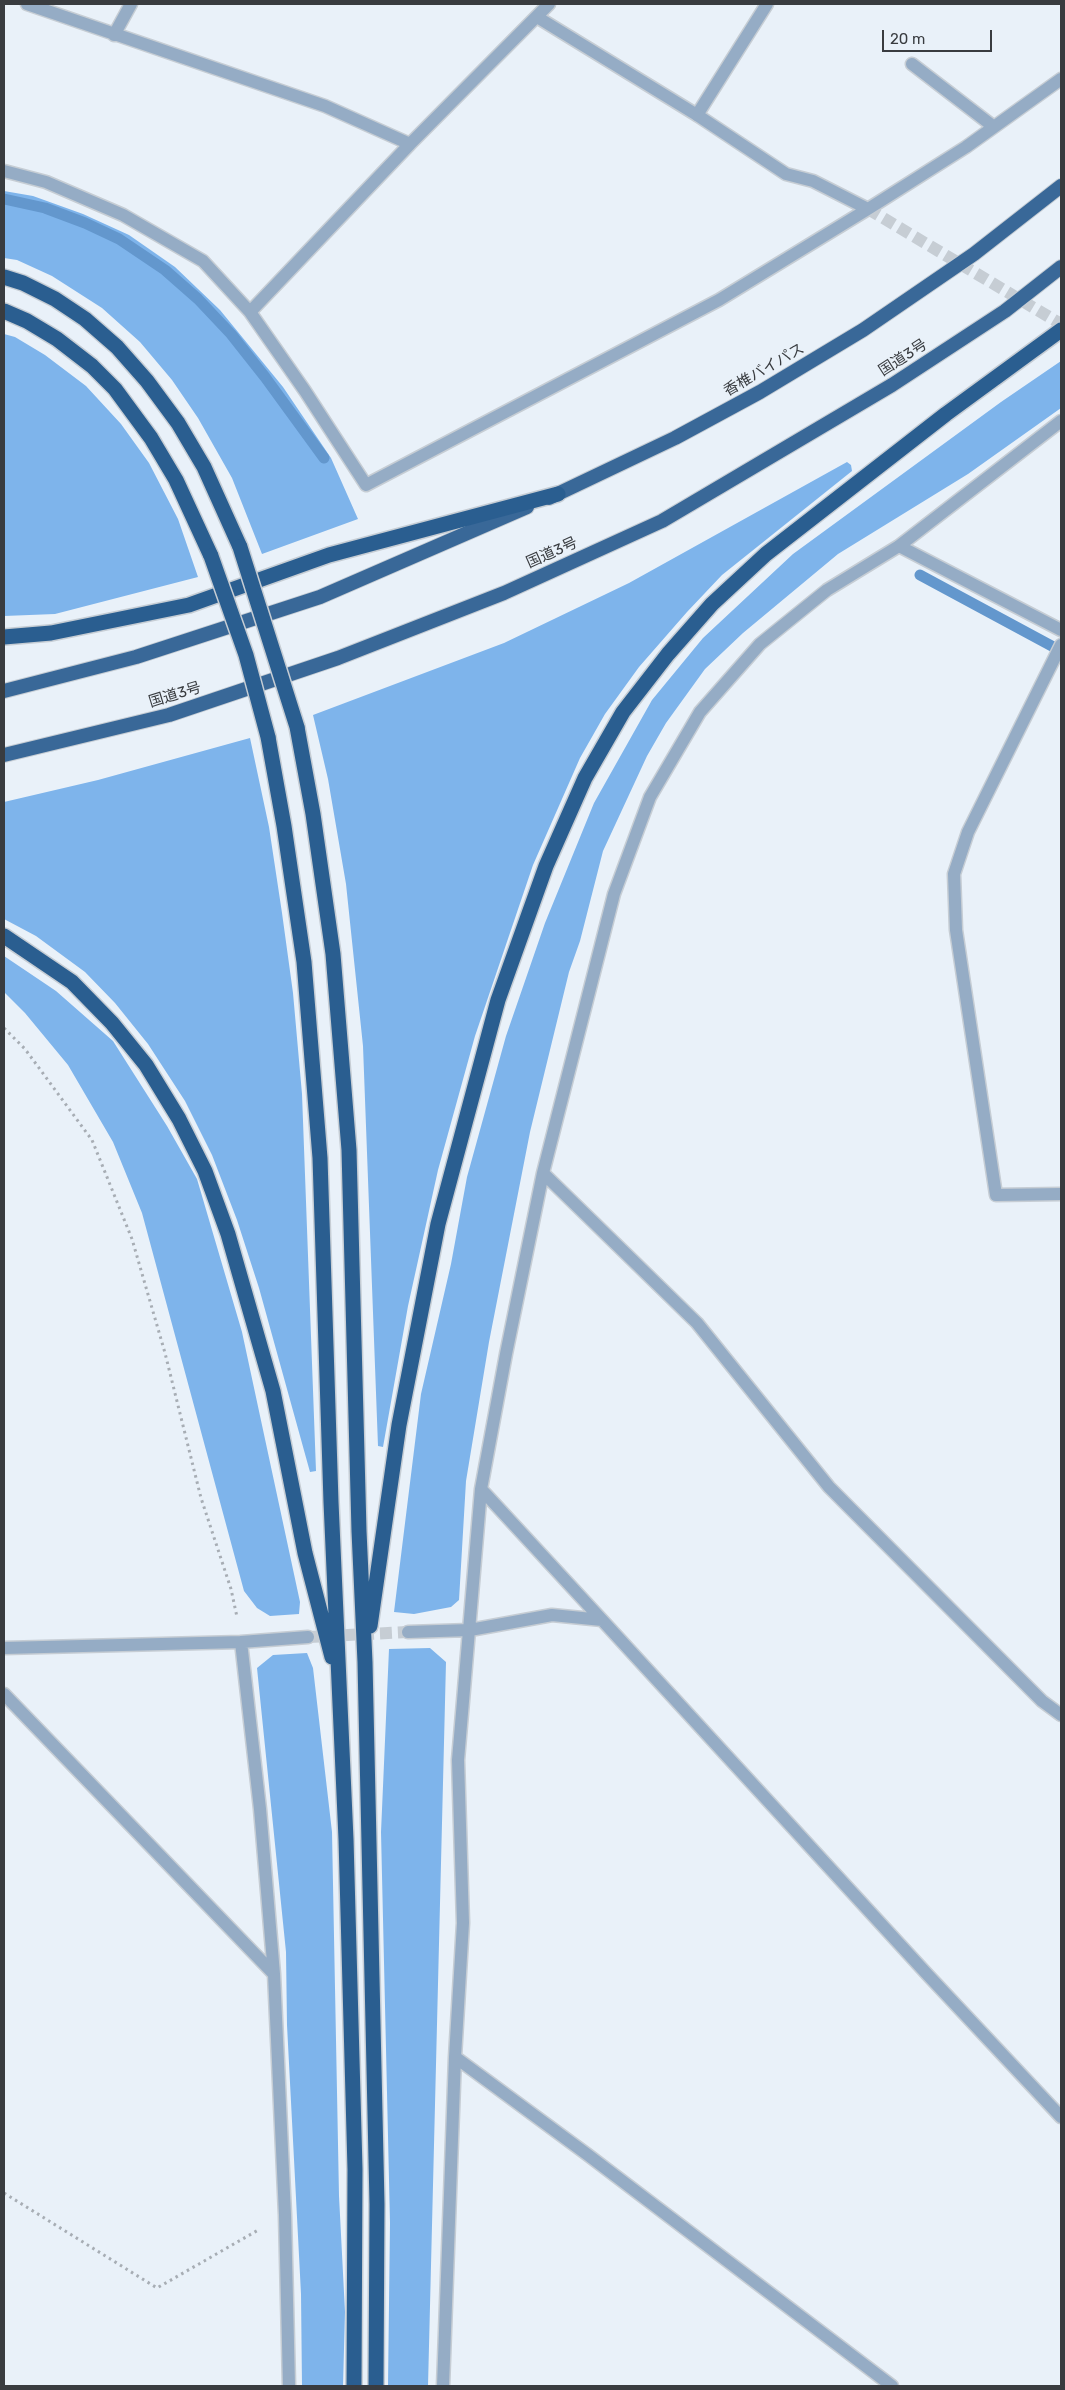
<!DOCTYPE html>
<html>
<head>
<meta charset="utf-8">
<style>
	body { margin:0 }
	#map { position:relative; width:1065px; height:2390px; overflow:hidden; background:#e9f1f9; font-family:Rubik,sans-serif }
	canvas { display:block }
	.frame { position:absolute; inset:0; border:5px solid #393c40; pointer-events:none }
	.scale { position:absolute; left:882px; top:30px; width:110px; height:22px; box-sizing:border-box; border:2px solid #393c40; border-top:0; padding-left:6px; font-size:15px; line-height:18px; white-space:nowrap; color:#393c40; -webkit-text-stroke:4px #e9f1f9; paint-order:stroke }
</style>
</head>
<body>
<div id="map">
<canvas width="1065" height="2390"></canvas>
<div class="frame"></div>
<div class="scale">20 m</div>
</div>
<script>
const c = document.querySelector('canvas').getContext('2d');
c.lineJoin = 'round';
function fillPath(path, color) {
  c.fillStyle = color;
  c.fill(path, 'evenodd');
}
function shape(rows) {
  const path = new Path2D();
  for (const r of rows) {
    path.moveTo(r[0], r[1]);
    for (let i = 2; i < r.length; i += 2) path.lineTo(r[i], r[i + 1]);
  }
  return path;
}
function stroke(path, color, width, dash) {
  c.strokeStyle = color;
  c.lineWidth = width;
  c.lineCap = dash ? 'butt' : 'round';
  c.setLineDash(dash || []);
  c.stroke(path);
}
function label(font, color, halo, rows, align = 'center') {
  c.font = font + ' Rubik,"Noto Sans JP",sans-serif';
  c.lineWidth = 4.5;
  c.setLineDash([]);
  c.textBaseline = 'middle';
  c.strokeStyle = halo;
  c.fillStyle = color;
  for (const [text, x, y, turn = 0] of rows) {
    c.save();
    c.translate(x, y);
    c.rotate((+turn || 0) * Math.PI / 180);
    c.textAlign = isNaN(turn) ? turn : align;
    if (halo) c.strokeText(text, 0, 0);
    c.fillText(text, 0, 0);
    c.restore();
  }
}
const forest = shape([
	[4,191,33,196,83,214,129,235,175,267,220,310,283,387,331,458,358,519,262,554,232,478,198,418,172,380,140,342,102,308,52,276,17,260,4,258],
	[4,334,15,337,45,355,86,386,121,424,149,463,178,519,198,577,55,614,4,616],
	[1061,361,1061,408,968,474,838,554,743,633,705,669,666,723,647,756,603,851,580,941,569,972,530,1132,489,1342,466,1481,459,1600,451,1607,414,1614,394,1612,421,1394,451,1264,467,1177,506,1036,545,923,594,803,652,700,703,638,793,554,1001,402],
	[847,462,851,465,852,471,722,575,687,612,639,667,605,714,580,758,533,865,475,1036,438,1170,408,1306,383,1447,378,1446,363,1046,346,884,328,779,313,715,504,643,629,583],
	[250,738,269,827,282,913,293,993,302,1094,316,1471,310,1472,259,1288,237,1220,212,1155,185,1101,148,1044,115,1003,85,972,36,936,4,919,4,802,98,780],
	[4,956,56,991,113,1041,167,1126,197,1179,242,1332,300,1602,299,1614,270,1616,257,1608,244,1591,142,1213,113,1142,68,1065,25,1013,4,992],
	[430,1648,446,1662,428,2386,388,2386,390,2223,381,1832,389,1649],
	[307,1653,313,1668,332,1832,339,2196,345,2312,343,2386,302,2386,301,2294,287,2025,286,1952,257,1668,273,1655]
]);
const stream = shape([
	[4,199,45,208,85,223,119,239,165,270,198,299,231,334,265,377,324,458],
	[920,575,1061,651]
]);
const minorTunnel = shape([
	[868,209,1061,324],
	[308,1637,408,1632]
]);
const path = shape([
	[4,1028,25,1049,92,1140,132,1239,165,1353,201,1498,231,1589,237,1617],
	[4,2193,157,2288,260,2229]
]);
const service = shape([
	[697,115,767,4]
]);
const minor = shape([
	[27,4,325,106,410,144,549,4],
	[537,17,697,115,786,174,813,181,868,209],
	[114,35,131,4],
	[912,64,994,127],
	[4,171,46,182,123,215,203,261,250,312,305,391,366,485,719,300,868,209,966,147,1061,79],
	[250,312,410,144],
	[899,546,1061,630],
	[1061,645,968,832,954,874,956,930,996,1195,1061,1194],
	[543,1173,697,1323,829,1487,1042,1701,1061,1715],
	[481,1489,602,1620],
	[408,1632,470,1630,552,1615,602,1620,926,1973,1061,2117],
	[241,1642,260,1809,274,1974,285,2215,289,2386],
	[4,1648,241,1642,308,1637],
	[4,1694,274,1974],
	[455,2057,588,2155,892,2386],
	[443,2386,455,2057,463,1923,458,1760,481,1489,506,1354,543,1173,614,894,650,797,700,712,760,644,827,590,899,546,1061,421]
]);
const trunk = shape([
	[549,498,675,438,760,392,863,330,974,254,1061,186],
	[4,691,136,657,320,597,527,507],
	[4,755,169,715,338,658,504,593,662,521,892,385,1005,311,1061,267]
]);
const motorway = shape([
	[4,277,23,283,55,299,85,319,117,347,147,381,178,423,204,467,240,547],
	[4,311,27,321,57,339,92,366,115,389,151,438,176,480,211,556],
	[4,637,51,633,189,605,329,555,558,494],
	[297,727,313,814,333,954,349,1150,359,1531,365,1662,377,2204,376,2386],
	[268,737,284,826,304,962,320,1158,331,1502,346,1839,355,2169,354,2386],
	[4,936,72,982,112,1023,146,1065,179,1119,205,1171,228,1234,273,1391,305,1553,332,1657],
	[370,1626,399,1425,438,1224,498,1000,546,866,585,778,623,712,668,654,712,604,766,554,946,414,1061,330]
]);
const motorwayBridge = shape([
	[240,547,297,727],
	[211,556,246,655,268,737]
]);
const streetNames = [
	["国道3号",903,358,-33],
	["香椎バイパス",764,370,-30],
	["国道3号",552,553,-24],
	["国道3号",175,695,-17]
];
fillPath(forest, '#7eb4eb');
stroke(stream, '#6397cd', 11);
stroke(minorTunnel, '#c6cdd4', 12, [12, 6]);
stroke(service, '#c6cdd4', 15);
stroke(minor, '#c6cdd4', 15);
stroke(trunk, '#c6cdd4', 16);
stroke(motorway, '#c6cdd4', 18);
stroke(path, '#a7adb4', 3, [2.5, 4]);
stroke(service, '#95acc5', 12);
stroke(minor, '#95acc5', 12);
stroke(trunk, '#396898', 14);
stroke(motorway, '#2a5e90', 15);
stroke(motorwayBridge, '#c6cdd4', 18, []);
stroke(motorwayBridge, '#2a5e90', 15);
label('15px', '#393c40', '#e9f1f9', streetNames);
</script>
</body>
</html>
